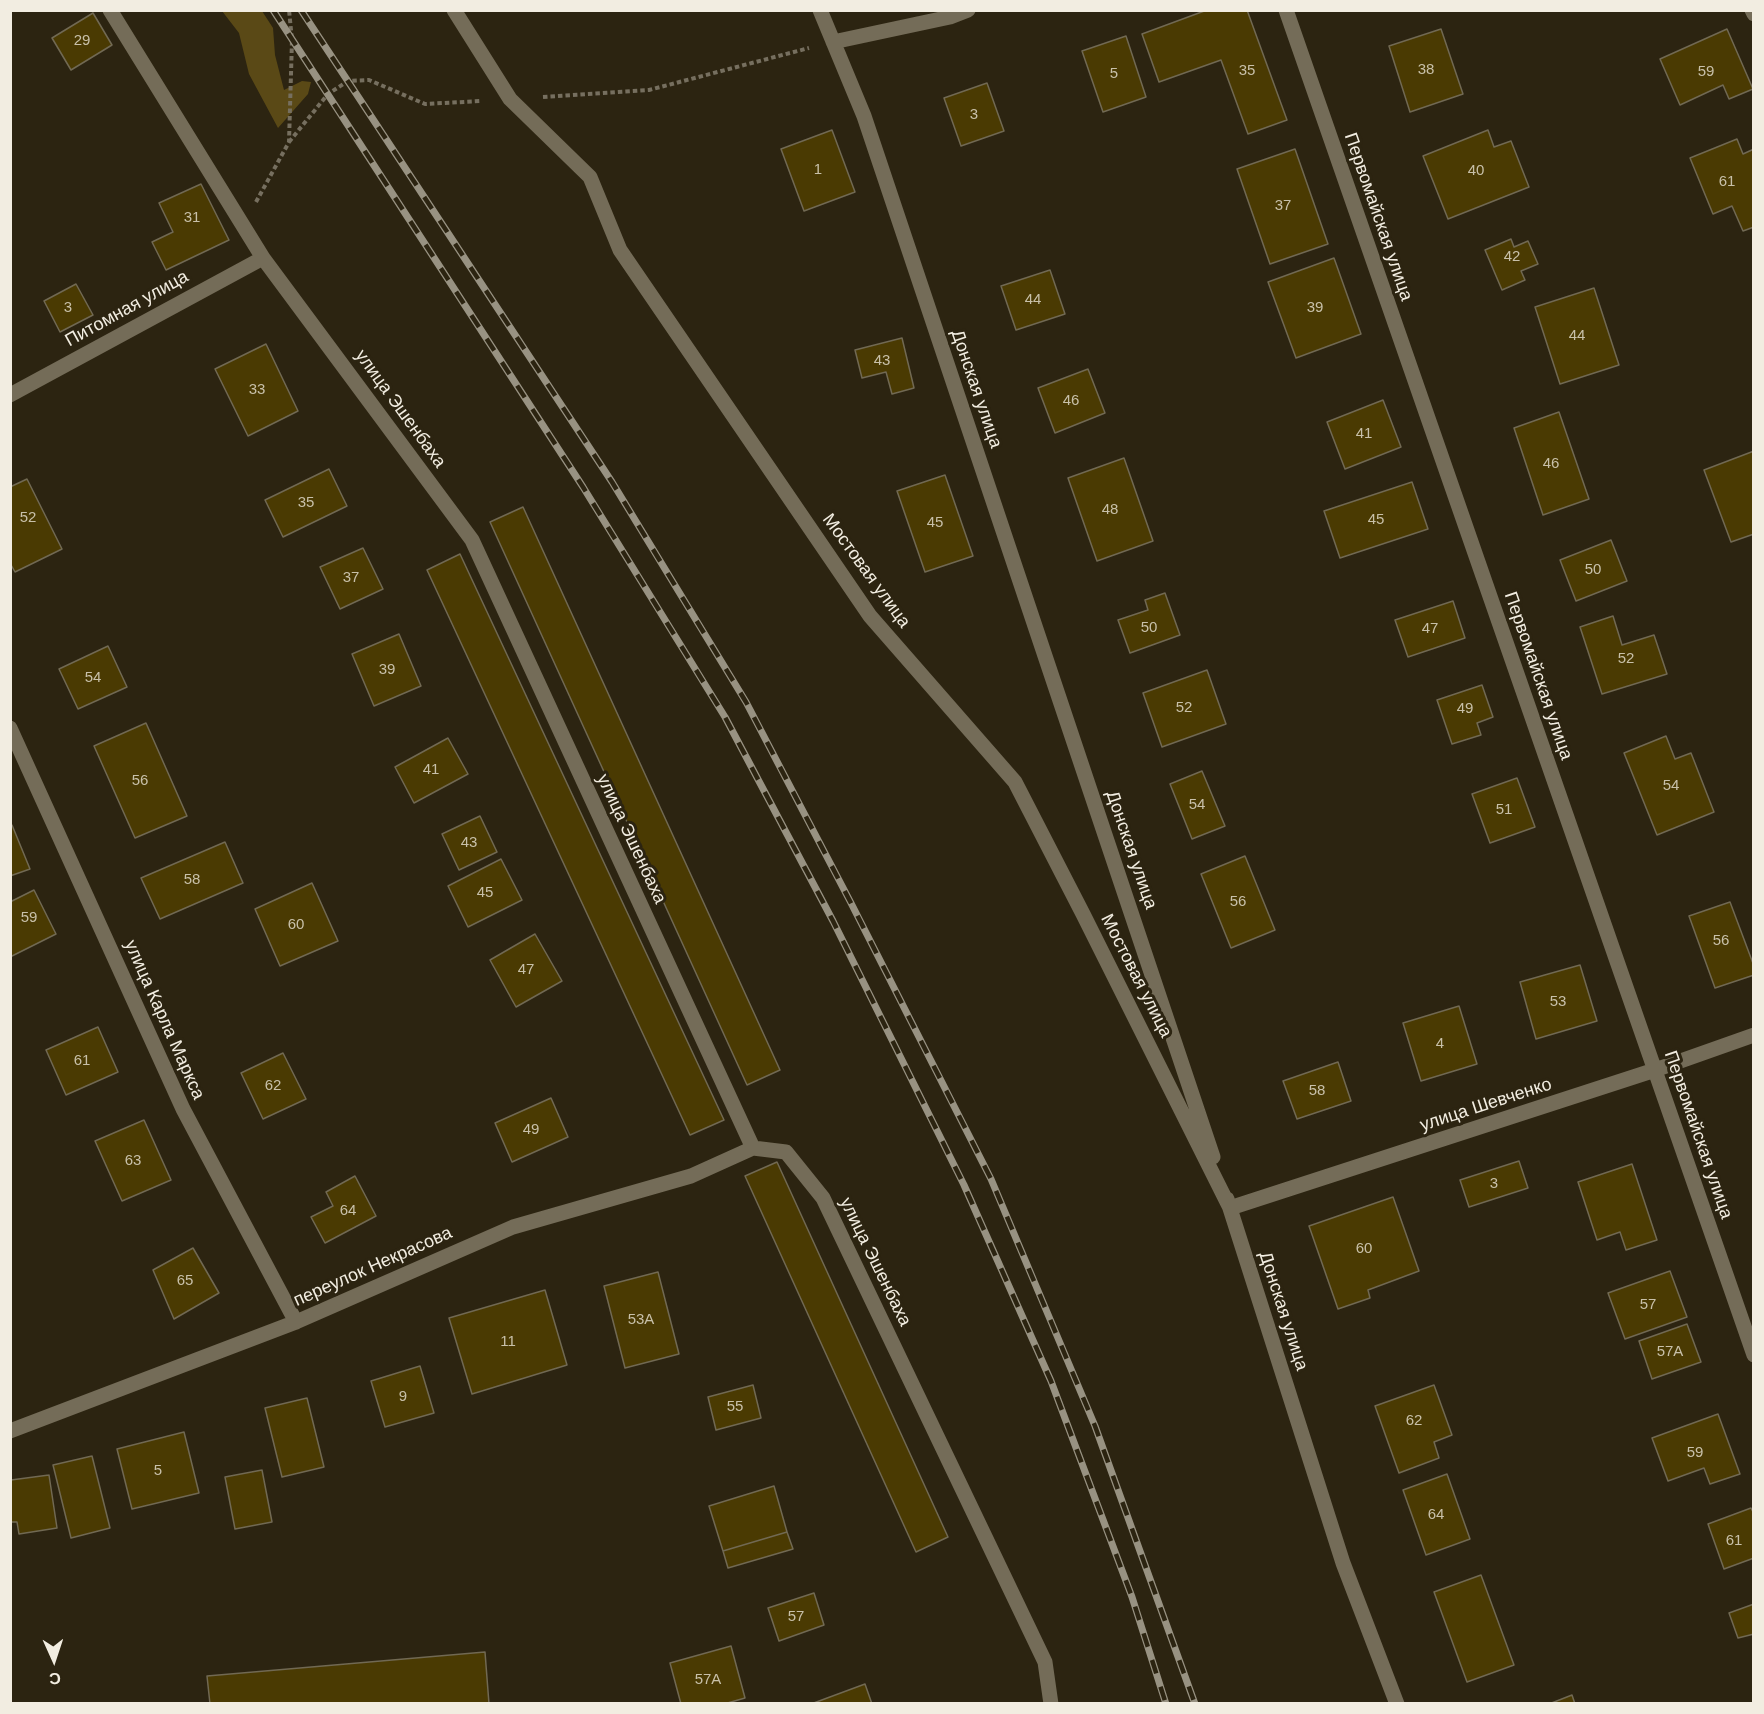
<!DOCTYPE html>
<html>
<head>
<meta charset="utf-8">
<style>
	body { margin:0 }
	#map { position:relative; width:1764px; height:1714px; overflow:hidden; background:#2c2411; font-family:Helvetica,sans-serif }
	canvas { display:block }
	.frame { position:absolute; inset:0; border:12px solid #f2ede1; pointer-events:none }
	.north { position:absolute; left:24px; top:1630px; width:60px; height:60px; -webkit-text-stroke:4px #2c2411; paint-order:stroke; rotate:177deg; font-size:16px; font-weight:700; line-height:24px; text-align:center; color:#f2ede1 }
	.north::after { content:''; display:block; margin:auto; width:21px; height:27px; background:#f2ede1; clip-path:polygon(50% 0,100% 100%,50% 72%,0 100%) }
</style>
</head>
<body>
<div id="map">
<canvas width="1764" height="1714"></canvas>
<div class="frame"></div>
<div class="north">С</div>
</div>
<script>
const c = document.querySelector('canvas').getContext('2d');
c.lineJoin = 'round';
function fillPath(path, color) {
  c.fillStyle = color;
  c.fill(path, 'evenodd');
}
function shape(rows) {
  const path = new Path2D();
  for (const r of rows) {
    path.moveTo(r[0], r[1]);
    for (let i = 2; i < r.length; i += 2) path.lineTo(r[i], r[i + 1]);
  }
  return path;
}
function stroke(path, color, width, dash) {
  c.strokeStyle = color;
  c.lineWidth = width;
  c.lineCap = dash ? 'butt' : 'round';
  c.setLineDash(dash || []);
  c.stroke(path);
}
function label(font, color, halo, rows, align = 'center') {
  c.font = font + ' Helvetica,sans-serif';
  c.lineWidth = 6;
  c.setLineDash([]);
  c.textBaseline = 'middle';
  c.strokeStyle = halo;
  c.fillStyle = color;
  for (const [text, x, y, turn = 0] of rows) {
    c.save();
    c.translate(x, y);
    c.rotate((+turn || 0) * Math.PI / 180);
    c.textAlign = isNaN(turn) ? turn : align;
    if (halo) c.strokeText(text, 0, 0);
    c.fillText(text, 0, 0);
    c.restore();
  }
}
const forest = shape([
	[222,11,262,11,273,28,275,55,284,90,302,81,311,82,308,94,278,128,249,74,239,33]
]);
const building = shape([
	[1207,10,1247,10,1287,120,1248,134,1221,60,1159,82,1142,34,1207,10],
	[93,13,112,45,71,70,52,38,93,13],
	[1441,29,1463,94,1410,112,1389,46,1441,29],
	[1727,29,1753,89,1729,99,1723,85,1680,105,1660,59,1727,29],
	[1126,36,1146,97,1103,112,1082,51,1126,36],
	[987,83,1004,131,961,146,944,98,987,83],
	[832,130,855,192,804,211,781,149,832,130],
	[1488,130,1494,147,1511,141,1529,187,1448,219,1423,156,1488,130],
	[1737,139,1743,154,1754,149,1754,227,1743,231,1732,206,1713,214,1690,158,1737,139],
	[1295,149,1328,244,1270,264,1237,169,1295,149],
	[201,184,229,240,166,270,152,242,173,232,159,203,201,184],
	[1511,239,1514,247,1528,241,1538,264,1521,271,1525,280,1502,290,1485,250,1511,239],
	[1334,258,1361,334,1296,358,1268,282,1334,258],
	[1050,270,1065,314,1016,330,1001,286,1050,270],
	[76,284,93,315,60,332,44,301,76,284],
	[1594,288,1619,365,1560,384,1535,307,1594,288],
	[902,338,914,388,892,394,886,372,862,378,855,350,902,338],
	[266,344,298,411,248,436,215,369,266,344],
	[1088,369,1105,413,1055,433,1038,388,1088,369],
	[1383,400,1401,447,1345,469,1327,422,1383,400],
	[1559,412,1589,499,1543,515,1514,428,1559,412],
	[1754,451,1754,534,1731,542,1704,470,1754,451],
	[1124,458,1153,541,1097,561,1068,478,1124,458],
	[329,469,347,506,283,537,265,500,329,469],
	[945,475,973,556,925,572,897,491,945,475],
	[27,479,62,549,15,572,10,563,10,487,27,479],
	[1412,482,1428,529,1340,558,1324,511,1412,482],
	[523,507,780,1070,747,1085,490,522,523,507],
	[1611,540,1627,581,1576,601,1560,560,1611,540],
	[363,548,383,589,340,609,320,567,363,548],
	[460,554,724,1120,690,1135,427,570,460,554],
	[1165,593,1180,635,1130,653,1118,620,1148,610,1145,600,1165,593],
	[1453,601,1465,638,1408,657,1395,620,1453,601],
	[1613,616,1622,645,1654,635,1667,674,1602,694,1580,627,1613,616],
	[399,634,421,686,374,706,352,654,399,634],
	[108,646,127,687,78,709,59,669,108,646],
	[1207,670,1226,724,1162,747,1143,693,1207,670],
	[1482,685,1493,717,1477,723,1481,735,1452,744,1437,700,1482,685],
	[146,723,187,816,135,838,94,746,146,723],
	[1666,736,1675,759,1691,753,1714,812,1657,835,1624,753,1666,736],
	[448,738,468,774,414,803,395,767,448,738],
	[1202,771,1225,826,1192,839,1170,784,1202,771],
	[1517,778,1535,827,1490,843,1472,794,1517,778],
	[480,816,497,852,459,870,442,834,480,816],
	[10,825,12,825,30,869,10,876,10,825],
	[225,842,243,883,160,919,141,878,225,842],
	[1245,856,1275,930,1231,948,1201,874,1245,856],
	[501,859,522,900,468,927,448,886,501,859],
	[312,883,338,941,280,966,255,909,312,883],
	[34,890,56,934,10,957,10,902,34,890],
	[1730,902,1754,966,1754,975,1715,988,1689,916,1730,902],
	[535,934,562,981,516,1007,490,960,535,934],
	[1580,965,1597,1021,1536,1039,1520,982,1580,965],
	[1459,1006,1477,1064,1421,1081,1403,1023,1459,1006],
	[98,1027,118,1072,66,1095,46,1050,98,1027],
	[283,1053,306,1099,263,1119,241,1073,283,1053],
	[1338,1062,1351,1101,1297,1119,1283,1081,1338,1062],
	[551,1098,568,1137,512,1162,495,1123,551,1098],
	[144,1120,171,1180,122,1201,95,1141,144,1120],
	[1519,1161,1528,1188,1469,1207,1460,1180,1519,1161],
	[777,1162,948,1537,916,1552,745,1176,777,1162],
	[1632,1164,1657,1240,1626,1250,1620,1232,1597,1240,1578,1182,1632,1164],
	[355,1176,376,1216,325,1243,311,1217,333,1206,326,1192,355,1176],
	[1393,1197,1419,1271,1368,1290,1370,1298,1338,1309,1309,1226,1393,1197],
	[193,1248,219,1293,174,1319,153,1270,193,1248],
	[1670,1271,1687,1317,1625,1339,1608,1293,1670,1271],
	[658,1272,679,1354,625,1368,604,1286,658,1272],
	[545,1290,567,1365,472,1394,449,1318,545,1290],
	[1687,1324,1701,1362,1652,1379,1639,1341,1687,1324],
	[420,1366,434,1413,385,1427,371,1381,420,1366],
	[753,1385,761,1418,716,1430,708,1397,753,1385],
	[1434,1385,1452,1435,1434,1442,1439,1458,1399,1473,1375,1406,1434,1385],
	[307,1398,324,1467,282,1477,265,1408,307,1398],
	[1718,1414,1740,1474,1710,1484,1704,1468,1668,1481,1652,1438,1718,1414],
	[184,1432,199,1493,132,1509,117,1449,184,1432],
	[92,1456,110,1528,71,1538,53,1465,92,1456],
	[262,1470,272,1522,235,1529,225,1477,262,1470],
	[1447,1474,1470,1539,1426,1555,1403,1490,1447,1474],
	[49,1475,57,1528,19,1534,17,1522,10,1522,11,1480,49,1475],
	[774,1486,787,1532,723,1551,709,1506,774,1486],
	[1751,1508,1754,1514,1754,1558,1724,1569,1708,1524,1751,1508],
	[787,1532,793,1549,728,1568,723,1551,787,1532],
	[1481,1575,1514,1665,1467,1682,1434,1592,1481,1575],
	[814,1593,824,1625,779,1641,768,1608,814,1593],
	[1754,1604,1754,1634,1738,1638,1729,1613,1754,1604],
	[731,1646,745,1698,724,1704,681,1704,670,1663,731,1646],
	[485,1652,489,1704,210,1704,207,1676,485,1652],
	[865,1684,872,1704,811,1704,865,1684],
	[1572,1695,1575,1704,1549,1704,1572,1695]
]);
const path = shape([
	[543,97,649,90,809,48],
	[289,142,328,94,348,81,369,80,425,104,481,101],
	[256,202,289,142,292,40,289,10]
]);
const minor = shape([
	[110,10,263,258,472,540,753,1148,786,1152,823,1198,1045,1662,1051,1704],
	[454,10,510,99,590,177,620,250,870,616,1015,782,1083,914,1230,1208,1655,1070,1754,1035],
	[820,10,864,116,1213,1157],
	[1286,10,1754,1355],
	[1752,10,1754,14],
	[833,42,950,17,968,10],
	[10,395,263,258],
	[10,728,183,1109,296,1322],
	[1227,1199,1343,1563,1397,1704],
	[10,1431,296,1322,513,1227,691,1176,753,1148]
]);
const rail = shape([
	[273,10,583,487,725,717,833,921,964,1185,1051,1381,1132,1597,1166,1704],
	[301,10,612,482,746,702,851,903,991,1179,1095,1426,1195,1704]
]);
const numberNames = [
	["29",82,41],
	["38",1426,70],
	["35",1247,71],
	["59",1706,72],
	["5",1114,74],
	["3",974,115],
	["1",818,170],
	["40",1476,171],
	["61",1727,182],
	["37",1283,206],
	["31",192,218],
	["42",1512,257],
	["44",1033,300],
	["3",68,308],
	["39",1315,308],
	["44",1577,336],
	["43",882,361],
	["33",257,390],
	["46",1071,401],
	["41",1364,434],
	["46",1551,464],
	["35",306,503],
	["48",1110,510],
	["52",28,518],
	["45",1376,520],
	["45",935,523],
	["50",1593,570],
	["37",351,578],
	["50",1149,628],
	["47",1430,629],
	["52",1626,659],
	["39",387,670],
	["54",93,678],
	["52",1184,708],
	["49",1465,709],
	["41",431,770],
	["56",140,781],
	["54",1671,786],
	["54",1197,805],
	["51",1504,810],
	["43",469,843],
	["58",192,880],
	["45",485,893],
	["56",1238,902],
	["59",29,918],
	["60",296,925],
	["56",1721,941],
	["47",526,970],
	["53",1558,1002],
	["4",1440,1044],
	["61",82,1061],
	["62",273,1086],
	["58",1317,1091],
	["49",531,1130],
	["63",133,1161],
	["3",1494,1184],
	["64",348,1211],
	["60",1364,1249],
	["65",185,1281],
	["57",1648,1305],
	["53А",641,1320],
	["11",508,1342],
	["57А",1670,1352],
	["9",403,1397],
	["55",735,1407],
	["62",1414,1421],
	["59",1695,1453],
	["5",158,1471],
	["64",1436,1515],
	["61",1734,1541],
	["57",796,1617],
	["57А",708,1680]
];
const streetNames = [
	["Первомайская улица",1378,217,71],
	["Питомная улица",127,309,-29],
	["Донская улица",976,389,71],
	["улица Эшенбаха",400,409,54],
	["Мостовая улица",866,571,54],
	["Первомайская улица",1538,676,71],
	["улица Эшенбаха",631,839,65],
	["Донская улица",1131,850,71],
	["Мостовая улица",1136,976,63],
	["улица Карла Маркса",164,1020,66],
	["улица Шевченко",1486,1105,-18],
	["Первомайская улица",1698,1135,71],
	["улица Эшенбаха",875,1262,64],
	["переулок Некрасова",373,1267,-24],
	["Донская улица",1283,1311,72]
];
fillPath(forest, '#5a4916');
fillPath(building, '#4a3a02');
stroke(building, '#716953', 1.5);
stroke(path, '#766f5f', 4, [4.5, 3]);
stroke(minor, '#746c58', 15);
stroke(rail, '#989282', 7);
stroke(rail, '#2c2411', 4.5, [14]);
label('15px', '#c8c0a9', null, numberNames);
label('18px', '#f2ede1', '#2c2411', streetNames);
</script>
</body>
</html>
